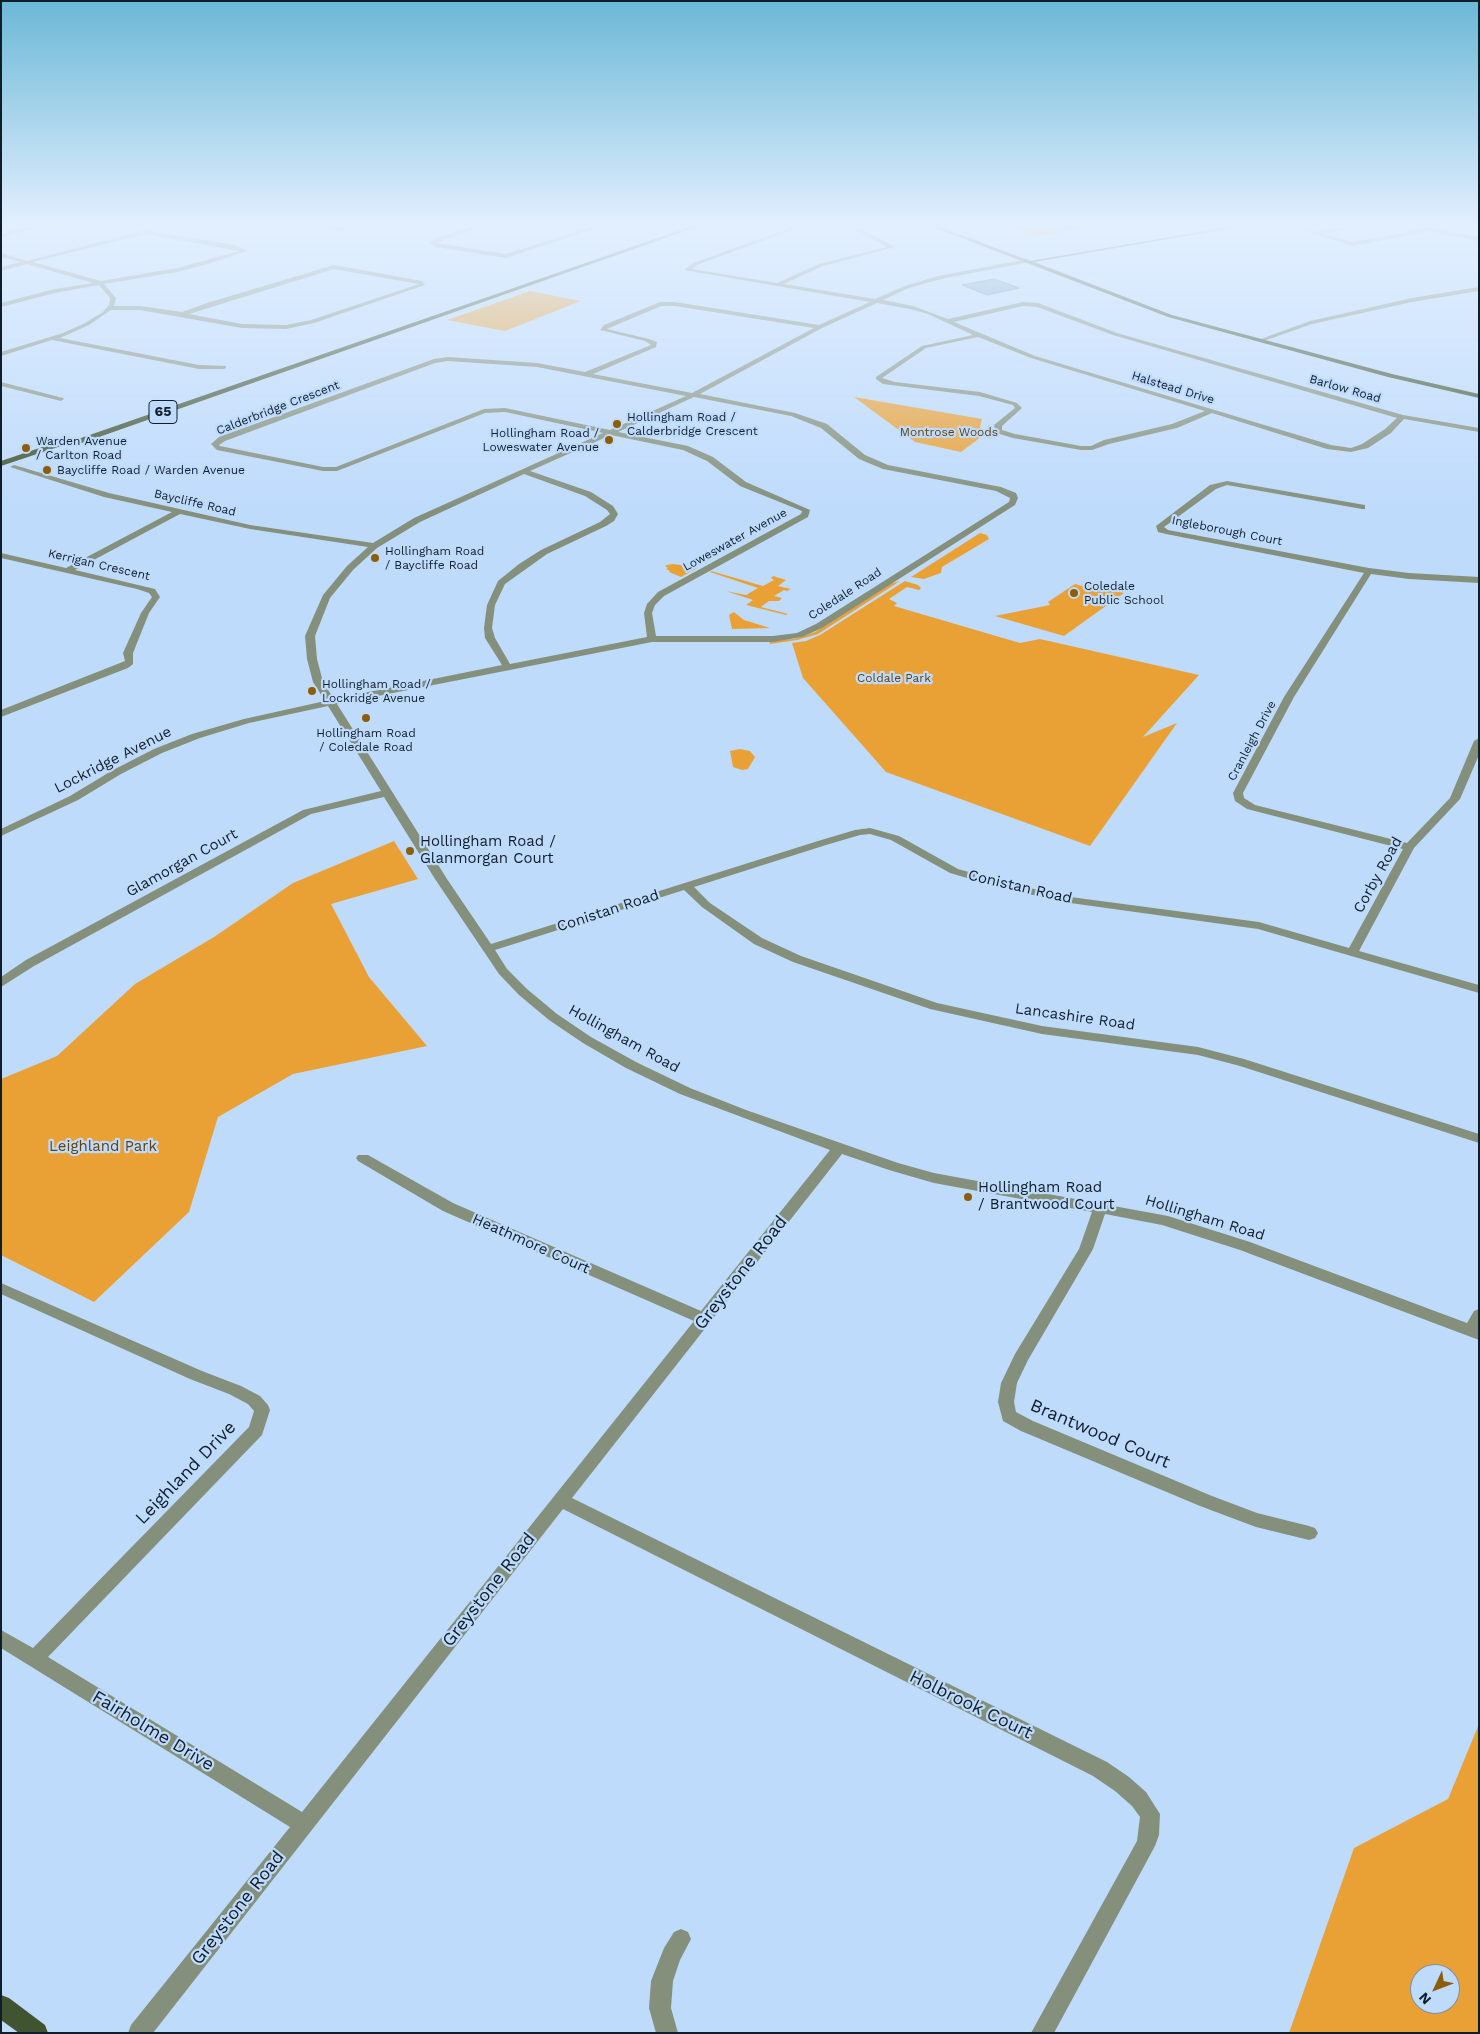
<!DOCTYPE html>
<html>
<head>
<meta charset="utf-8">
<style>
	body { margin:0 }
	#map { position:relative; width:1480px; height:2034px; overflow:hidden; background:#bfdbfc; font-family:"Work Sans",sans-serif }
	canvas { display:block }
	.frame { position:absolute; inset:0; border:2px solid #101d2b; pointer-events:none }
	.north { position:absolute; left:1410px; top:1964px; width:50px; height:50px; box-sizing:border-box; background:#bfdbfc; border:1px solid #798fa8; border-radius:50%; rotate:227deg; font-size:14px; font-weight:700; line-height:20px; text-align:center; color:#101d2b }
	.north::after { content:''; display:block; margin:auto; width:18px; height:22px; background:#8e5d09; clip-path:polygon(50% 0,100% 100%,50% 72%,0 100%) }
</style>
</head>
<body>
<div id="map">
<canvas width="1480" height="2034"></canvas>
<div class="frame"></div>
<div class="north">N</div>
</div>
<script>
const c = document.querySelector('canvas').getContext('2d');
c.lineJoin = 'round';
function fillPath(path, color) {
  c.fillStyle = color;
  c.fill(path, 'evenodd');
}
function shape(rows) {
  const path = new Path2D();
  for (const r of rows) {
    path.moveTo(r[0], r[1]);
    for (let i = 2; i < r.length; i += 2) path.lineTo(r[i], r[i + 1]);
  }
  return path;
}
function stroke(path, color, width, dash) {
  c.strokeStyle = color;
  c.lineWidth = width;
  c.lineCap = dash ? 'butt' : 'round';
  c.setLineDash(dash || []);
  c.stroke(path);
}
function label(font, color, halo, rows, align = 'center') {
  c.font = font + ' "Work Sans",sans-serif';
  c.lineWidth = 4.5;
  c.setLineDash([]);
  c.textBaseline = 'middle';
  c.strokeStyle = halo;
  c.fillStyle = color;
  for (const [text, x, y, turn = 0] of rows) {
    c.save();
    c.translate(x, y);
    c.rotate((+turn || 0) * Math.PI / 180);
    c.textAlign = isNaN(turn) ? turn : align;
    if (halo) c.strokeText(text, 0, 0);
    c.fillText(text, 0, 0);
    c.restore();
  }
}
const green = shape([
	[1004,224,1108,224,1038,236],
	[530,291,581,301,505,331,447,320],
	[854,397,982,419,980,428,985,434,961,452,915,442],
	[980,533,987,535,989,539,942,567,941,573,924,579,911,577],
	[673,564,688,566,697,568,681,577,669,572,670,571,666,569,668,568,665,566,667,565],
	[711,571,763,586,774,580,771,578,773,576,786,580,778,586,791,589,787,591,784,590,774,596,782,598,779,601,769,601,761,607,788,614,786,615,746,605,753,600,726,591,746,595,758,588,710,572],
	[900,581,818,634,797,640,770,644,769,641,794,639,815,632,890,584],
	[905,581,918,585,921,588,919,590,907,587,889,599,897,603,894,606,1020,643,1040,639,1199,675,1143,737,1177,723,1090,846,886,772,803,678,792,643,806,641,820,635],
	[1087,582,1124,593,1064,636,995,616,1050,605,1048,602,1075,584,1082,586],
	[734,612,744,620,770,628,732,629,729,615],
	[740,749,750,751,755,757,748,769,742,770,733,767,730,751],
	[394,841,418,879,331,904,369,977,427,1046,293,1074,218,1117,189,1212,94,1302,1,1255,1,1079,57,1056,135,984,214,937,293,883],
	[1479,1724,1479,2033,1289,2033,1354,1848,1448,1799],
	[1420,1974,1450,1974,1450,2004,1420,2004]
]);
const building = shape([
	[994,279,1019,288,987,295,962,285,994,279]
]);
const minor = shape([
	[40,224,48,224,1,238,1,234,40,224],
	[298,224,341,227,366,224,341,231,298,224],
	[481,224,489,224,436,243,506,254,600,224,608,224,506,258,436,247,429,243,436,238,481,224],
	[801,224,808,224,697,265,692,269,777,283,819,264,887,247,861,233,836,224,843,224,865,231,895,247,823,266,784,284,875,299,905,286,938,276,1028,259,1030,262,941,279,909,288,883,300,913,306,948,319,1023,302,1038,303,1117,333,1403,415,1479,428,1479,432,1404,419,1391,433,1368,448,1351,452,1327,449,1212,413,1177,428,1109,444,1092,450,1081,450,1013,438,996,433,994,425,1015,408,1013,405,979,396,883,384,876,379,876,377,922,346,973,335,928,314,910,309,877,303,822,328,700,394,795,413,827,424,865,455,888,465,1001,487,1016,493,1018,498,1015,505,822,628,802,637,773,642,652,642,337,704,447,879,491,944,818,841,855,830,870,828,899,836,958,869,1001,881,1063,896,1259,922,1349,948,1403,849,1247,809,1235,801,1233,793,1284,697,1364,573,1166,534,1158,532,1156,526,1210,485,1227,481,1365,505,1365,509,1362,509,1227,485,1216,489,1164,527,1168,530,1369,568,1409,573,1479,577,1479,583,1409,579,1371,574,1294,697,1243,793,1244,798,1255,805,1407,843,1450,798,1474,741,1479,738,1479,755,1460,799,1414,848,1359,951,1479,985,1479,993,1258,929,1063,902,994,886,950,873,891,840,870,834,860,835,826,845,694,887,710,903,762,938,801,956,937,1003,1042,1026,1198,1047,1244,1059,1479,1134,1479,1143,1240,1066,1198,1055,1042,1034,930,1009,793,962,754,944,702,907,684,890,495,950,507,969,527,989,557,1014,591,1037,636,1062,690,1088,746,1110,898,1163,934,1173,1168,1216,1250,1242,1467,1323,1474,1311,1479,1309,1479,1340,1240,1250,1162,1225,1105,1214,1093,1249,1028,1360,1017,1383,1014,1402,1016,1412,1033,1421,1212,1496,1257,1513,1309,1526,1315,1528,1318,1533,1315,1538,1309,1540,1256,1527,1200,1506,1021,1431,1003,1421,998,1402,1001,1383,1015,1354,1079,1249,1092,1212,934,1183,889,1170,842,1154,572,1498,1107,1762,1129,1777,1146,1792,1160,1814,1159,1835,1155,1846,1054,2033,1031,2033,1137,1841,1140,1817,1132,1806,1115,1791,1093,1776,563,1509,153,2033,128,2033,131,2025,290,1827,1,1648,1,1630,33,1648,249,1427,254,1411,248,1404,229,1394,190,1379,1,1294,1,1283,202,1371,241,1386,260,1396,268,1405,270,1410,262,1435,48,1657,302,1812,694,1321,443,1211,358,1161,356,1158,358,1155,368,1155,453,1203,701,1311,830,1150,680,1094,626,1068,583,1043,549,1020,519,995,499,974,435,879,384,797,311,814,34,966,1,987,1,977,26,960,303,810,381,791,328,706,249,723,200,738,162,753,121,774,78,800,1,836,1,829,70,796,113,770,154,749,192,734,244,719,325,701,313,682,307,659,305,636,323,595,347,566,368,547,250,529,180,514,75,570,155,589,160,597,149,613,133,653,133,664,128,668,1,717,1,710,125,661,123,653,141,613,152,597,149,593,137,589,1,558,1,553,66,568,172,512,104,497,10,467,14,465,109,493,250,525,373,543,414,518,603,433,505,412,485,413,337,471,323,471,217,450,211,444,219,437,434,359,448,357,537,363,585,372,651,345,645,341,600,330,604,325,660,302,675,302,819,325,870,302,684,270,693,263,801,224],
	[661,306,675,306,814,328,692,393,593,374,656,347,657,342,649,339,607,329,661,306],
	[1023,306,1037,307,1113,335,1397,418,1385,429,1362,444,1351,448,1331,445,1035,356,954,322,1023,306],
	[978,337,1031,358,1205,411,1172,424,1104,440,1091,446,1081,446,1015,434,1002,430,1002,426,1022,408,1017,403,980,392,895,382,882,378,926,348,978,337],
	[448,361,537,367,686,396,610,430,505,408,484,409,336,467,323,467,220,446,219,445,225,441,435,363,448,361],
	[694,397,791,416,821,428,859,459,883,469,996,491,1010,498,1009,502,816,624,797,633,773,636,656,636,652,613,655,605,664,596,808,517,810,510,746,482,713,457,688,446,618,432,694,397],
	[611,435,683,450,707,461,740,486,802,511,801,514,658,592,647,604,644,613,647,637,510,664,495,638,492,628,495,605,505,584,547,554,606,526,614,521,618,514,613,506,591,492,530,471,611,435],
	[524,474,585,496,607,510,610,514,600,522,541,550,519,564,498,581,487,605,484,628,485,638,502,665,334,699,323,682,317,659,315,636,330,598,353,570,377,548,420,522,524,474],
	[1284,224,1292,224,1318,232,1369,224,1324,234,1353,242,1424,229,1408,224,1479,237,1479,241,1431,231,1353,246,1284,224],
	[145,230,235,245,247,251,208,264,177,272,104,284,116,298,114,306,140,306,182,312,210,302,334,265,422,281,425,285,314,323,286,329,242,328,140,310,111,310,89,325,60,338,199,365,226,366,226,368,224,369,199,369,52,340,1,356,1,352,63,333,85,323,103,312,109,305,110,298,99,285,55,293,1,307,1,303,55,289,93,283,27,264,1,271,1,267,21,262,1,257,1,253,27,261,145,230],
	[145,234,239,251,177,268,101,281,33,262,145,234],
	[334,269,419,284,311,320,286,325,242,324,189,314,334,269],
	[1479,287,1479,291,1412,302,1312,324,1261,342,1258,340,1310,321,1412,298,1479,287],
	[1,382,63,398,64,399,61,401,1,386,1,382],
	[681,1929,688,1932,691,1939,680,1960,673,1981,671,2008,678,2033,656,2033,649,2008,651,1981,664,1948,674,1932,681,1929]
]);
const major = shape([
	[698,224,705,224,82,443,61,446,1,466,1,461,57,442,78,439,698,224],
	[925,224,932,224,1030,261,1246,224,1256,224,1034,262,1172,315,1392,374,1479,394,1479,398,1388,377,1168,317,925,224],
	[1,1995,9,1998,45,2025,48,2033,19,2033,1,2020,1,1995]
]);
const markers = [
	[617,424,5,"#8e5d09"],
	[609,440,5,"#8e5d09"],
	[26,448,5,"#8e5d09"],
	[47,470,5,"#8e5d09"],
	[375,558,5,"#8e5d09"],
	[1074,593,5,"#8e5d09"],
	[312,691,5,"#8e5d09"],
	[366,718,5,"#8e5d09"],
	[410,851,5,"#8e5d09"],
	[968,1197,5,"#8e5d09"]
];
const farStreetnames = [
	["Halstead Drive",1173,388,17],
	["Barlow Road",1345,389,16],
	["Calderbridge Crescent",278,408,-21],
	["Baycliffe Road",195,503,13],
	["Ingleborough Court",1227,531,11],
	["Loweswater Avenue",735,540,-29],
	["Kerrigan Crescent",99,565,13],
	["Coledale Road",845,594,-33],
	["Cranleigh Drive",1252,741,-62]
];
const farPoinames = [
	["Hollingham Road /",627,417],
	["Calderbridge Crescent",627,431],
	["Hollingham Road /",599,433,"right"],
	["Loweswater Avenue",599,447,"right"],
	["Warden Avenue",36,441],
	["/ Carlton Road",36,455],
	["Baycliffe Road / Warden Avenue",57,470],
	["Hollingham Road",385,551],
	["/ Baycliffe Road",385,565],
	["Coledale",1084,586],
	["Public School",1084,600],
	["Hollingham Road /",322,684],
	["Lockridge Avenue",322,698],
	["Hollingham Road",366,733,"center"],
	["/ Coledale Road",366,747,"center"]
];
const farParknames = [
	["Montrose Woods",949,432],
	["Coldale Park",894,678]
];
const shields = [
	[163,412,28]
];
const shieldNames = [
	["65",163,412]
];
const streetNames = [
	["Lockridge Avenue",113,760,-27],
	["Glamorgan Court",182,863,-29],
	["Corby Road",1378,875,-61],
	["Conistan Road",1020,887,13],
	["Conistan Road",608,911,-18],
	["Lancashire Road",1075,1017,8],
	["Hollingham Road",624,1039,29],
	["Hollingham Road",1205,1218,17],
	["Heathmore Court",531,1244,24]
];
const poiNames = [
	["Hollingham Road /",420,842],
	["Glanmorgan Court",420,859],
	["Hollingham Road",978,1188],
	["/ Brantwood Court",978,1205]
];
const parkNames = [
	["Leighland Park",103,1147]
];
const nearStreetnames = [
	["Greystone Road",741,1273,-52],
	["Brantwood Court",1100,1434,23],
	["Leighland Drive",186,1473,-46],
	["Greystone Road",489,1590,-52],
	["Holbrook Court",971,1705,26],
	["Fairholme Drive",153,1731,31],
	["Greystone Road",238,1908,-52]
];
fillPath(green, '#e9a136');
fillPath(building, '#77acc7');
stroke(building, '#588ba6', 1);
fillPath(minor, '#84907c');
fillPath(major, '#415432');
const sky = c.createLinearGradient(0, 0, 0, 509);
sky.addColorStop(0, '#6bb8d6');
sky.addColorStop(0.44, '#e2effe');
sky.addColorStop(1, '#e2effe00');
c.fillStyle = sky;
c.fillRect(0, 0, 1480, 509);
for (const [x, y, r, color] of markers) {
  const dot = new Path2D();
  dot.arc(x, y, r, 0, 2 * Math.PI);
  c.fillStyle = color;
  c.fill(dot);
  stroke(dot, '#bfdbfc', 2);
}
label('12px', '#101d2b', '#bfdbfc', farStreetnames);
label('12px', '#101d2b', '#bfdbfc', farPoinames, 'left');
label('12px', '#63410e', '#bfdbfc', farParknames);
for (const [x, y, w] of shields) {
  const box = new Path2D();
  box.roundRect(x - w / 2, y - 11.5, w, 23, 4);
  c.fillStyle = '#bfdbfc';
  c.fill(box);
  stroke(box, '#101d2b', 1);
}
label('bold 14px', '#101d2b', null, shieldNames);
label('15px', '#101d2b', '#bfdbfc', streetNames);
label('15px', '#101d2b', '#bfdbfc', poiNames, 'left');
label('15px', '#63410e', '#bfdbfc', parkNames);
label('18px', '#101d2b', '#bfdbfc', nearStreetnames);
</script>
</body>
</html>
